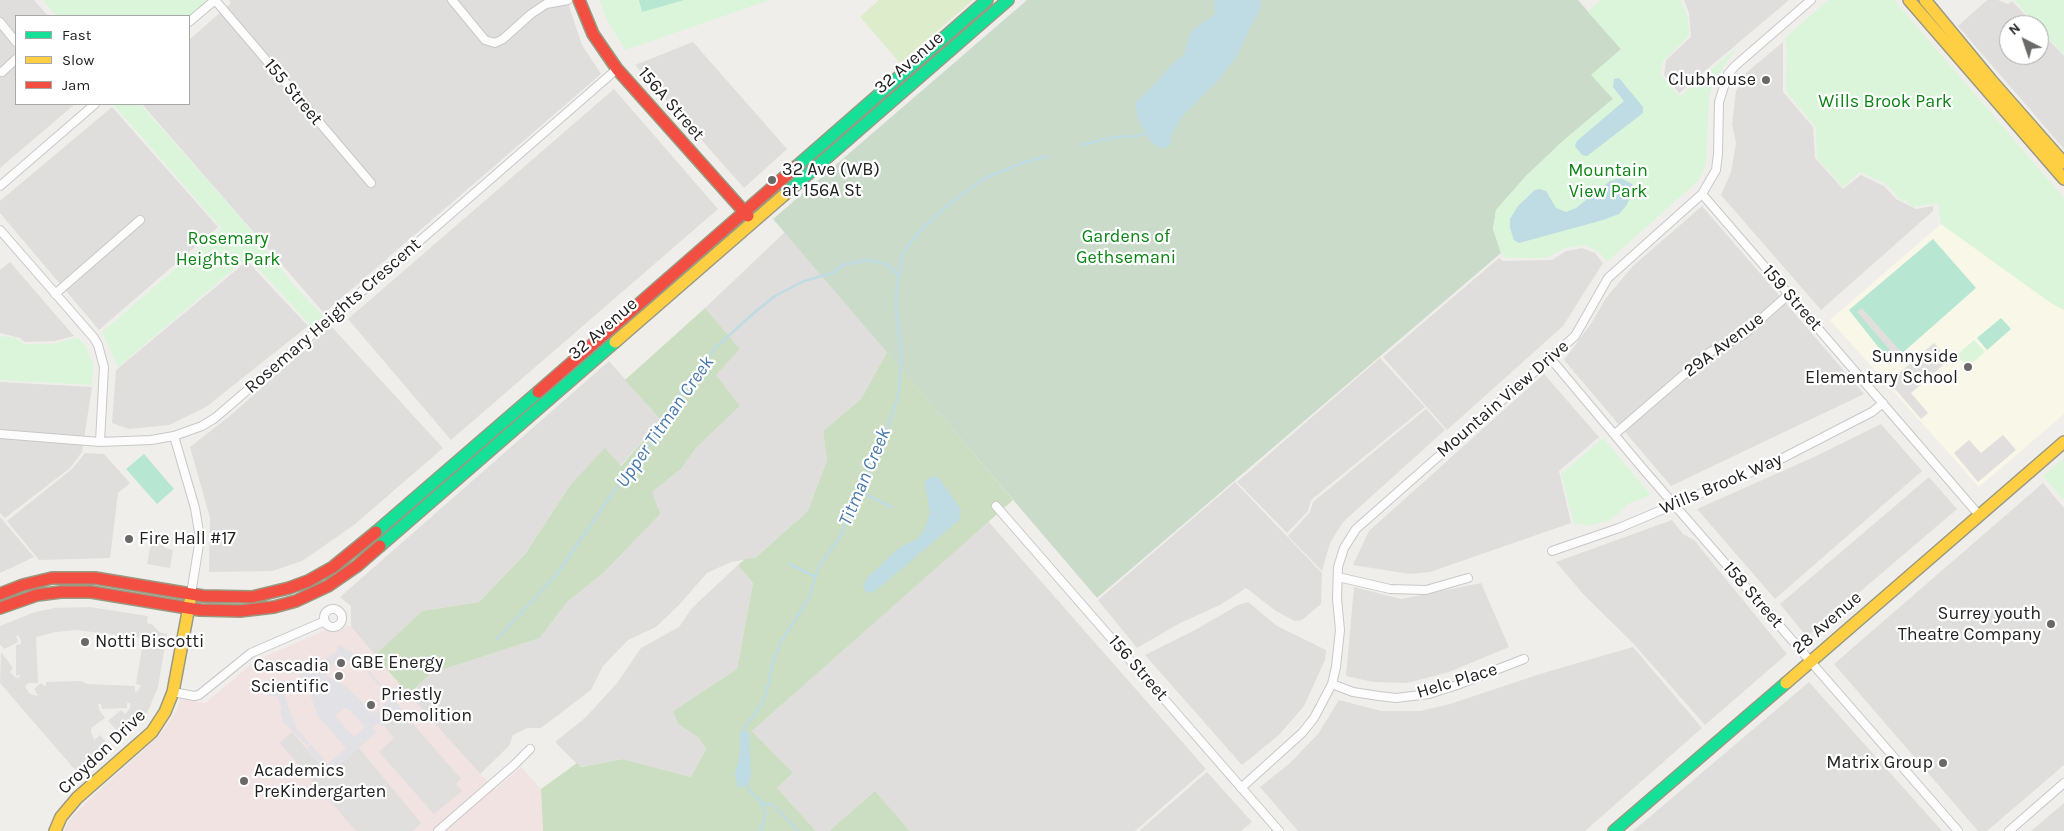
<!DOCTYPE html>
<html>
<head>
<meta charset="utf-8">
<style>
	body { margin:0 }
	#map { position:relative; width:2064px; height:831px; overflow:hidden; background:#f0eeeb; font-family:Karla,sans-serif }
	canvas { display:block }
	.legend { position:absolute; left:15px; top:15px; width:175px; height:90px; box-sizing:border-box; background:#fff; border:1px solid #a7a7a7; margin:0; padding:6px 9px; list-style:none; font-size:15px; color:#222 }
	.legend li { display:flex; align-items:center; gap:10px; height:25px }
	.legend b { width:25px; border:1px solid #a7a7a7 }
	.north { position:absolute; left:1999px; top:15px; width:50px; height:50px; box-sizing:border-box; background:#fff; border:1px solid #a7a7a7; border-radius:50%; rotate:319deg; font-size:14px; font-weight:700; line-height:20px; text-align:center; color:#222 }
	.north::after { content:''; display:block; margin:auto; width:18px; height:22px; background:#6a6968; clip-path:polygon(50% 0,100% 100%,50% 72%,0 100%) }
</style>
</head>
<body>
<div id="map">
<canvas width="2064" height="831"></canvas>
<ul class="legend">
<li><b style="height:6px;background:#16e098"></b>Fast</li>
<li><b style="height:6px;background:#ffcf43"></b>Slow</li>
<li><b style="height:6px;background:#f24e42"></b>Jam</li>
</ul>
<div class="north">N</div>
</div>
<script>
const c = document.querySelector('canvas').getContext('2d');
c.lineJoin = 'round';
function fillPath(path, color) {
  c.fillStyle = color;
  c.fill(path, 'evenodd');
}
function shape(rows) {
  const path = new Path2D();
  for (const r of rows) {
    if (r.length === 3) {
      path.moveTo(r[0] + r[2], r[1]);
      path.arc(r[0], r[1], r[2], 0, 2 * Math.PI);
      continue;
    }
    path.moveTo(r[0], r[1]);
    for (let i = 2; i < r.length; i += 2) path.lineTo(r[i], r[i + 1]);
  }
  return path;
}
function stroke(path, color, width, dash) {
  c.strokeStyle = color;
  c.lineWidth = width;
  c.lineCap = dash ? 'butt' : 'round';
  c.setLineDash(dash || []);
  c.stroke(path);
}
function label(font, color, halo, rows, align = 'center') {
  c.font = font + ' Karla,sans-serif';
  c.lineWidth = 4.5;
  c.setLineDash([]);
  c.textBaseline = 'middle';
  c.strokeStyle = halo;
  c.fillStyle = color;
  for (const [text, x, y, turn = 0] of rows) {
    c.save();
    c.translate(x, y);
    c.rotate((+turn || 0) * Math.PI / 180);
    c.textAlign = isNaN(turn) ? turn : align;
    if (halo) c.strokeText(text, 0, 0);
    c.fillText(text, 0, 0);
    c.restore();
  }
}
const residential = shape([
	[0,0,34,0,48,16,16,16,16,104,75,104,0,168],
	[229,0,567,0,582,45,601,74,324,313,142,104,189,104,189,40,231,3],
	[1684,0,1789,0,1679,93,1664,75,1666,60,1691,37,1689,13],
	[1987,0,1998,0,2008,4,2012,1,2035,25,2009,25,2009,55,2039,55,2039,30,2064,56,2064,149,1958,26],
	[693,42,787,149,744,188,635,65],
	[1783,42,1783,92,1813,127,1815,158,1843,189,1861,175,1884,186,1896,199,1916,209,1933,206,1933,211,1821,310,1721,195,1731,172,1736,143,1732,124,1736,91,1746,73],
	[614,89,718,209,451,440,348,319],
	[112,107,218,227,99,330,0,213,0,201],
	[1702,206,1864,394,1671,486,1564,360,1592,322,1606,298,1633,266],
	[785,232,887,352,861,399,823,431,827,460,808,511,755,558,731,562,707,573,679,605,656,627,628,640,603,666,591,690,541,728,527,728,513,735,509,746,480,774,408,694,432,673,540,638,567,602,601,575,652,492,681,469,696,448,740,406,715,375,740,349,705,308],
	[1582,248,1595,253,1603,263,1563,326,1447,430,1383,357,1499,258,1503,261,1552,260,1566,251],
	[247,261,308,326,206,407,169,425,129,429,112,423,116,370],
	[10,262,74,336,55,341,25,342,20,338,0,333,0,270],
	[331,326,443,448,354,525,302,561,272,571,209,572,210,518,190,447,231,415],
	[1380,358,1425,407,1311,500,1308,511,1287,533,1237,482],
	[609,361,661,420,620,466,606,449,571,484,525,554,479,602,422,611,375,655,351,627,351,606,340,597],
	[1544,374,1599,437,1559,471,1571,523,1430,572,1410,574,1353,565,1369,531],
	[0,382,92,387,82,452,70,468,5,518,0,513],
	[1426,409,1445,430,1343,522,1330,543,1322,571,1288,536,1310,512,1313,502],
	[1881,424,1922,471,1775,599,1697,509,1814,457],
	[85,453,104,454,130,483,118,493,110,558,39,560,7,521,72,469],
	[1929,477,1957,509,1807,637,1780,604],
	[1235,482,1322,573,1321,604,1302,620,1295,621,1276,611,1246,588,1220,605,1180,623,1137,648,1098,600],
	[2043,483,2064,508,2064,765,1987,831,1978,831,1834,664],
	[0,517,34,557,0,573],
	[1672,520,1683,534,1694,540,1787,654,1705,725,1632,642,1584,595,1556,562],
	[988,521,1206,769,1135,831,910,831,875,791,829,831,816,831,777,788,792,774,752,731],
	[738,565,753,583,737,669,673,711,678,724,699,738,706,749,691,777,623,759,580,767,555,742,585,718,618,682,641,648,679,627,692,608],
	[1481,583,1509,647,1449,672,1407,683,1373,682,1346,676,1354,587,1401,599],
	[1248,602,1277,626,1326,650,1325,660,1304,706,1279,735,1242,765,1145,655,1197,629,1238,605],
	[1633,647,1702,728,1585,831,1298,831,1260,787,1290,763,1318,734,1339,700,1381,711,1420,711,1450,704,1540,674],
	[1809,682,1942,831,1633,831],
	[1207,772,1252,822,1241,831,1139,831],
	[2064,803,2064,831,2031,831]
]);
const commercial = shape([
	[346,625,351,627,408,694,480,774,496,789,521,767,541,789,543,831,64,831,69,820,94,795,159,736,177,710,180,699,205,703,255,661,325,630,335,631,342,630]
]);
const education = shape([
	[1941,224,2051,303,2064,310,2064,414,1979,487,1830,320]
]);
const grass = shape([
	[879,0,973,0,900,63,860,17]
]);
const forest = shape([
	[705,308,740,349,716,375,740,406,696,448,681,469,652,492,660,514,601,575,567,602,540,638,432,673,408,694,375,655,422,611,479,602,525,554,571,484,605,448,621,466,661,420,625,380],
	[887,352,1013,500,752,731,793,773,777,788,816,831,543,831,541,789,577,763,581,767,623,759,691,777,706,749,699,738,678,724,673,711,737,669,753,583,738,565,745,559,755,558,808,511,827,460,823,431,861,399],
	[875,791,910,831,829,831]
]);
const cemetery = shape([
	[1027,0,1578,0,1621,49,1613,99,1564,140,1526,176,1496,210,1493,229,1501,253,1097,598,773,219]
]);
const park = shape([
	[43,0,208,0,189,17,56,16],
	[599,0,770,0,625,50,608,22],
	[1601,0,1681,0,1688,18,1689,36,1663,61,1660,74,1680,97,1737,47,1713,83,1709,98,1706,161,1703,173,1698,181,1607,262,1599,252,1585,245,1565,248,1547,258,1506,258,1501,253,1493,229,1496,210,1526,176,1564,140,1613,99,1591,75,1621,49,1588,12],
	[1828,0,1894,0,2064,198,2064,310,2051,303,1941,224,1938,203,1912,207,1905,200,1902,202,1886,184,1860,172,1843,187,1817,158,1816,128,1786,91,1787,50,1785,38],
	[2014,0,2064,0,2064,55,2039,27,2039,25,2037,25],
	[113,104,140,104,241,218,293,284,323,316,312,327,248,257,118,367,102,332,222,229],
	[0,336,16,338,24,344,53,344,77,337,85,345,93,364,92,385,0,380],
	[1974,340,1985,352,1967,367,1957,355],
	[1603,438,1651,495,1628,504,1610,520,1592,525,1574,524,1561,474],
	[2064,458,2064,500,2043,476]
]);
const pitch = shape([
	[639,0,684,0,642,12],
	[1933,239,1976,288,1891,363,1849,310],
	[2001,318,2011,329,1987,350,1977,338],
	[144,454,174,489,157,504,126,469]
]);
const parking = shape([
	[1862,308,1906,357,1900,362,1857,312],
	[1934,343,1949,360,1911,393,1928,413,1921,419,1889,382],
	[2003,435,2016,450,1978,482,1954,453,1969,440,1981,453],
	[153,533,160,534,165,548,173,550,170,568,147,564],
	[90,607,148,616,147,623,153,625,159,632,167,634,158,687,148,711,139,724,124,738,108,721,121,710,125,714,130,708,130,703,127,703,127,708,102,709,101,704,98,704,100,711,105,718,91,728,91,732,94,740,100,735,107,743,101,748,105,753,83,772,79,768,76,771,0,683,1,652,13,668,10,672,15,677,18,678,21,675,16,676,16,645,21,644,21,640,18,635,16,636,18,642,4,649,0,644,0,626,32,613,54,608],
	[76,630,141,638,142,633,146,634,149,642,143,642,136,684,141,685,138,691,135,692,135,686,87,684,81,681,46,682,46,687,41,683,34,689,38,696,30,694,26,688,26,685,29,683,38,683,36,637,56,632],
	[395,716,400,723,407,717,461,779,456,784,462,791,434,814,379,752,394,738,384,726],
	[292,732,328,774,359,748,421,823,413,831,356,831,280,743]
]);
const plaza = shape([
	[339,645,356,655,402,709,382,727,378,723,372,728,376,733,328,775,306,749,311,745,328,764,346,748,318,716,307,686,284,695,297,729,309,743,307,745,284,723,280,711,282,710,278,697,266,695,267,691,272,685,275,692,301,680,299,674,320,664,336,652],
	[339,655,365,669,390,699,373,714,349,689,326,675],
	[344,708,351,711,365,727,354,737,335,716]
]);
const water = shape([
	[1214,0,1261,0,1260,10,1250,27,1238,55,1220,78,1181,118,1171,136,1171,144,1166,148,1158,147,1151,142,1139,122,1135,103,1156,83,1172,64,1184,55,1189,35,1195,28,1215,14],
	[1619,78,1643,107,1643,113,1587,156,1582,155,1575,146,1577,141,1624,101,1613,87,1614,79],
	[1621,178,1632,184,1634,191,1626,206,1619,214,1603,220,1519,243,1514,240,1510,228,1510,219,1518,206,1535,190,1540,189,1546,191,1556,208,1566,212,1576,208,1610,181],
	[934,476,939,478,961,510,959,520,885,583,871,593,866,592,863,586,868,577,900,547,917,539,925,529,930,512,925,485,926,480],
	[740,731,749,732,751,772,750,781,745,786,738,788,735,774,740,753]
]);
const stream = shape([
	[1081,145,1115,137,1137,136,1147,133],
	[858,491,892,507],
	[789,564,816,577],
	[497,639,557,574,612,494,655,438,673,404,701,365,715,348,755,312,775,296,804,281,833,273,842,265,869,260,888,265,898,275],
	[742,734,747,723,754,716,763,701,769,683,772,664,781,642,809,598,819,566,840,537,861,485,885,435,896,403,899,391,901,354,896,306,897,285,903,253,918,233,937,215,954,200,985,178,1025,162,1048,156],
	[746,782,750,791,762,803,773,805,798,831],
	[760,831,766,814,762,804]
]);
const street = shape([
	[215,0,371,183],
	[452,0,485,40,495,43,503,39,531,14,546,4,568,0],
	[0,22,16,42],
	[189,22,215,0],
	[2,72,16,59],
	[0,186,95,104],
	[1702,194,1979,515],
	[0,230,94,338,98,345,104,367,100,442],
	[55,294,140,220],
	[1551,359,1644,470,1958,831],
	[0,434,100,442,151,440,174,436,202,426,215,418,314,333,617,69],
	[1615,434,1710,352,1743,335,1788,295],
	[174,436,195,508,200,538,191,594],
	[996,506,1279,831],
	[1552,551,1619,528,1775,462,1872,412,1883,403],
	[1338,577,1390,589,1426,590,1468,578],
	[333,618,9],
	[1332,684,1353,692,1379,696,1396,698,1429,694,1457,685,1524,659],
	[173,692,194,696,199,695,251,653,325,621],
	[1241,788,1302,733,1314,718,1332,684,1336,667,1340,630,1337,599,1338,567,1344,548,1356,529,1575,336,1608,278,1702,194,1716,170,1718,154,1719,102,1728,74,1735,66,1811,0],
	[438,831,514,765,530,749],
	[2009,831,2064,783]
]);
const fast = shape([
	[797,166,987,0],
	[784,195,1008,0],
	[376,532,538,392],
	[380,546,615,342],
	[1614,831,1786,683]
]);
const slow = shape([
	[1909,0,2064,179],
	[1925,0,1991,80,2064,163],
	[615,342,784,195],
	[1786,683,2064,442],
	[55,831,61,817,77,798,152,732,165,712,173,692,190,601]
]);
const jam = shape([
	[579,0,593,34,617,69,748,216],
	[538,392,797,166],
	[0,594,23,585,52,578,95,578,203,596,252,597,289,588,308,581,333,567,376,532],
	[0,608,37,595,61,592,91,592,200,610,240,611,274,607,296,601,328,586,357,566,380,546]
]);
const markers = [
	[1766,80,5,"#6a6968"],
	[772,180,5,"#6a6968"],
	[1968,367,5,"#6a6968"],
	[129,539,5,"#6a6968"],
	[2051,624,5,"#6a6968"],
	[85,642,5,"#6a6968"],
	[341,663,5,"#6a6968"],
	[339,676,5,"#6a6968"],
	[371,705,5,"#6a6968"],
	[1943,763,5,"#6a6968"],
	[244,781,5,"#6a6968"]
];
const streetNames = [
	["32 Avenue",909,63,-41],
	["155 Street",293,92,50],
	["156A Street",671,104,49],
	["159 Street",1792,298,49],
	["Rosemary Heights Crescent",333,316,-41],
	["32 Avenue",603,329,-41],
	["29A Avenue",1724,345,-37],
	["Mountain View Drive",1503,399,-41],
	["Wills Brook Way",1721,484,-23],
	["158 Street",1753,595,49],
	["28 Avenue",1827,623,-41],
	["156 Street",1138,668,49],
	["Helc Place",1457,681,-17],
	["Croydon Drive",102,752,-44]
];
const poiNames = [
	["Clubhouse",1756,80,"right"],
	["32 Ave (WB)",782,170],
	["at 156A St",782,191],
	["Sunnyside",1958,357,"right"],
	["Elementary School",1958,378,"right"],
	["Fire Hall #17",139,539],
	["Surrey youth",2041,614,"right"],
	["Theatre Company",2041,635,"right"],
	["Notti Biscotti",95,642],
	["GBE Energy",351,663],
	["Cascadia",329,666,"right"],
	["Scientific",329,687,"right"],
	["Priestly",381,695],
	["Demolition",381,716],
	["Matrix Group",1933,763,"right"],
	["Academics",254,771],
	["PreKindergarten",254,792]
];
const parkNames = [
	["Wills Brook Park",1885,102],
	["Mountain",1608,171],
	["View Park",1608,192],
	["Gardens of",1126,237],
	["Gethsemani",1126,258],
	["Rosemary",228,239],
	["Heights Park",228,260]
];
const waterNames = [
	["Upper Titman Creek",665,422,-55],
	["Titman Creek",865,477,-67]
];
fillPath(residential, '#dfdedc');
fillPath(commercial, '#f1e3e1');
fillPath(education, '#f8f7e8');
fillPath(grass, '#ddeccb');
fillPath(forest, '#cbdec1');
fillPath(cemetery, '#cadbca');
fillPath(park, '#daf5da');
fillPath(pitch, '#b7e6d2');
fillPath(parking, '#e0dfde');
fillPath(plaza, '#e2e1e5');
fillPath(water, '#bfdbe3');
stroke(stream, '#bfdbe3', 2.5);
stroke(street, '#c9c8c7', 10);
stroke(fast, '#999a82', 14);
stroke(slow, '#999a82', 14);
stroke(jam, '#999a82', 14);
stroke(street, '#fdfcfc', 8);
stroke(fast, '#16e098', 11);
stroke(slow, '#ffcf43', 11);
stroke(jam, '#f24e42', 11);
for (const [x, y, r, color] of markers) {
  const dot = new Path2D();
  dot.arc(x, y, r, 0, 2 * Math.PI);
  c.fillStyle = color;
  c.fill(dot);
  stroke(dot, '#fff', 2);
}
label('18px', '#222', '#fff', streetNames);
label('18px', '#222', '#fff', poiNames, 'left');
label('18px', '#0c8416', '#fff', parkNames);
label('italic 19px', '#4a7aab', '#fff', waterNames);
</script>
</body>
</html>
